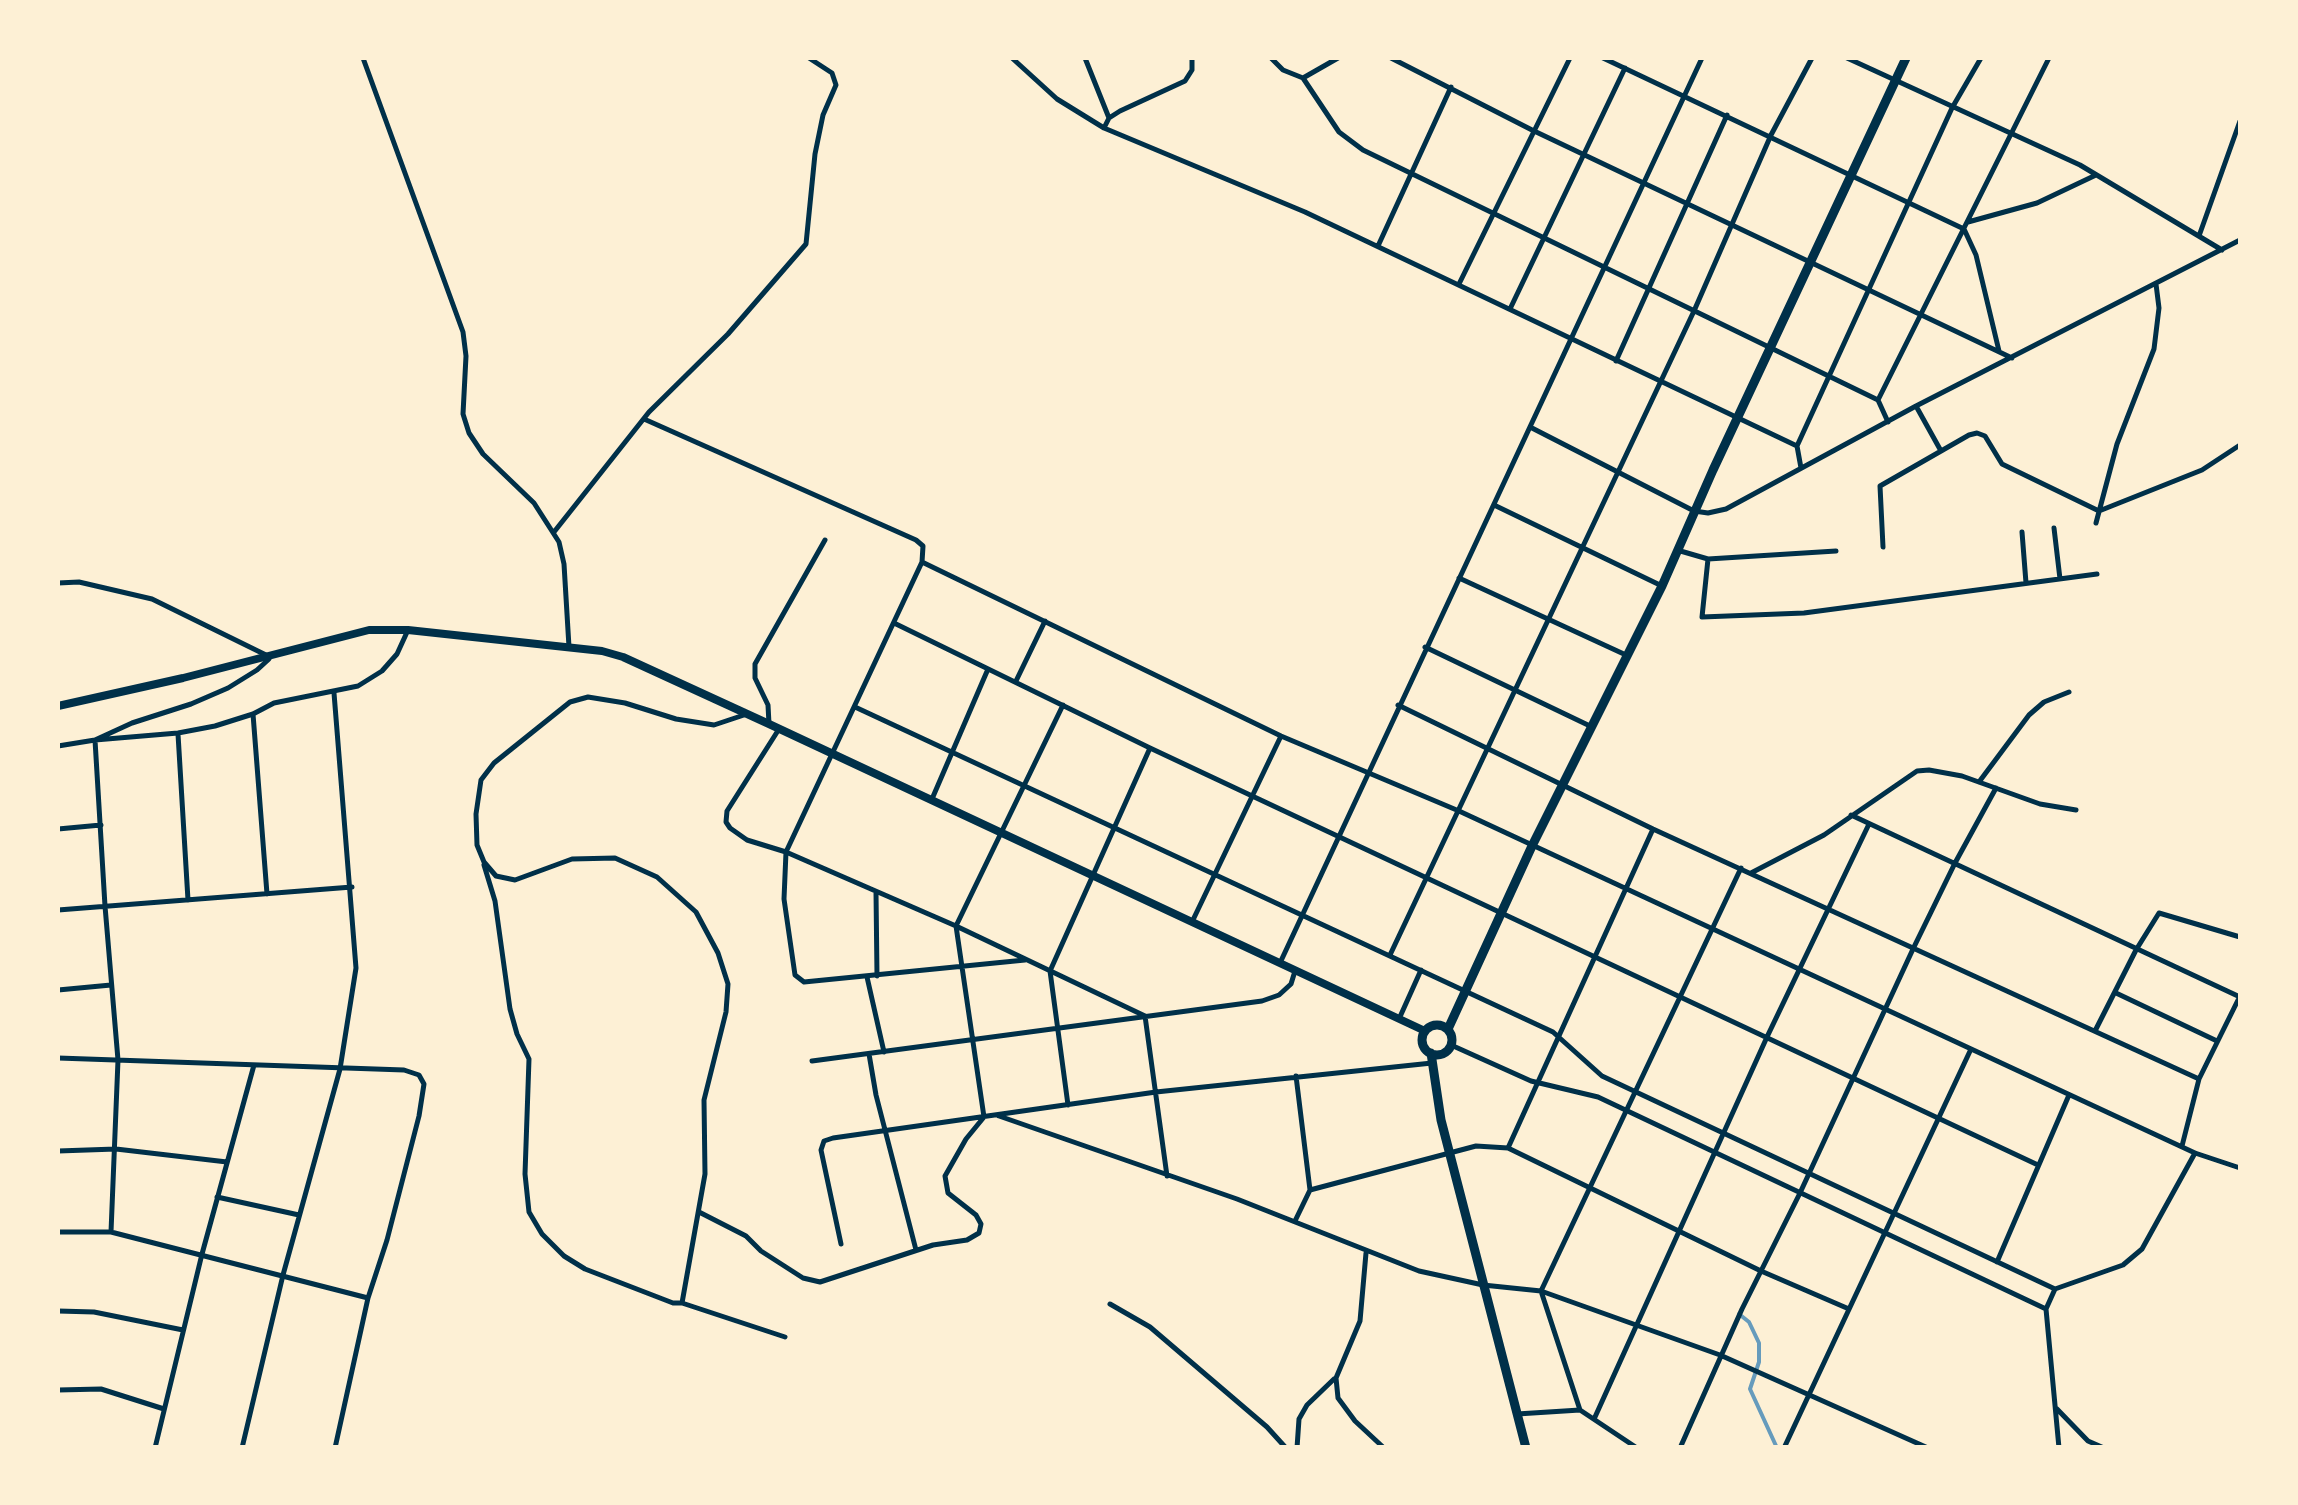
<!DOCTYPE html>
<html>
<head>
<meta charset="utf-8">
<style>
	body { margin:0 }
	#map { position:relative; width:2298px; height:1505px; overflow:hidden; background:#fdf0d5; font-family:"Source Serif 4",serif }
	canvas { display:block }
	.frame { position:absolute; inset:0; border:60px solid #fdf0d5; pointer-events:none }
</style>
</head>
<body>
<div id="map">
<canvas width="2298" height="1505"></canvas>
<div class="frame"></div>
</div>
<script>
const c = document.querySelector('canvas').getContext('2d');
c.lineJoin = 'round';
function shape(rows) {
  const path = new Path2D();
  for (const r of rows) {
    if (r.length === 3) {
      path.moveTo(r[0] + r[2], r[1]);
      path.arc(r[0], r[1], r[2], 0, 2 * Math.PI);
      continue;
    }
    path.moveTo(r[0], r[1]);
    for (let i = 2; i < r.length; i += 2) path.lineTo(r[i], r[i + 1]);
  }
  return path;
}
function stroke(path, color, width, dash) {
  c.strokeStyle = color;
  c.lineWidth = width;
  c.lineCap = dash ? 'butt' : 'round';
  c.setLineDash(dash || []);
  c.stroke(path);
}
const stream = shape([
	[1739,1314,1749,1322,1759,1343,1759,1362,1750,1389,1777,1448]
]);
const minor = shape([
	[363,58,463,332,466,356,463,414,469,433,483,454,534,503,559,542,564,564,569,647],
	[1012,58,1057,99,1104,128,1305,212,1797,446],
	[1085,58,1109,118],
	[1271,58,1283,70,1303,78,1339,132,1363,150,1878,400,1888,422],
	[1391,58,1532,130,2012,358],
	[1603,58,1964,229,1976,255,1999,351],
	[1847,58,2080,165,2222,250],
	[1303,78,1338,58],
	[1104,128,1109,118,1120,111,1185,81,1192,70,1192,58],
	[1968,222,2037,203,2096,175],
	[2199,236,2240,121],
	[1378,246,1451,87],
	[1459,284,1570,58],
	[1510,309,1625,68],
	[1616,361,1727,115],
	[1878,400,2049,58],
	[1916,406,1941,451],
	[644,419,916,540,923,546,922,562,786,852,784,899,795,975,804,982,1025,960],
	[1530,427,1694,511,1708,513,1726,509,1916,406,2240,240],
	[1801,468,1797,446,1952,108,1981,58],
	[1494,505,1662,586],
	[2096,523,2117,444,2154,349,2159,308,2156,284],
	[2054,528,2060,579],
	[554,532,649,412,728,334,806,244,815,154,823,115,836,85,832,73,809,58],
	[2022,532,2026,583],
	[1883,547,1880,486,1969,435,1977,433,1985,436,2002,464,2099,511,2202,470,2240,445],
	[1677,550,1708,559,1836,551],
	[1708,559,1702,617,1804,613,2097,574],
	[922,562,1281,736,1459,811,2195,1153,2240,1168],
	[1459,578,1626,655],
	[58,583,79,582,152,599,266,655],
	[894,623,1150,748,2038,1165],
	[1425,647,1590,726],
	[1016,681,1045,621],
	[1398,705,1653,829,2199,1079],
	[855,707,1553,1032,1602,1076,2055,1289,2123,1265,2142,1249,2195,1153],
	[253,714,267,894],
	[747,714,714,725,676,719,625,703,588,697,570,702,494,763,481,780,476,814,477,845,484,862,496,876,515,880,572,859,615,858,657,877,696,912,718,953,728,984,726,1012,704,1100,705,1174,682,1303,785,1337],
	[769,724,768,705,755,678,755,664,825,540],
	[779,729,727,811,726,822,730,828,747,840,786,852,956,926,1145,1016,1167,1176],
	[178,734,188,900],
	[58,746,95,740,132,723,191,704,228,688,257,670,269,659],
	[1979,782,2029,715,2044,702,2069,692],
	[932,799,988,669],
	[1851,815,2240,997],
	[58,829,101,825],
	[484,865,495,901,510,1009,517,1034,529,1059,525,1174,529,1212,542,1234,564,1256,585,1269,673,1303,682,1303],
	[1751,873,1824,835,1917,771,1929,770,1962,776,2040,804,2076,810],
	[876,892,877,976],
	[58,910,352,887],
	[1192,922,1281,736],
	[1390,955,1694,311,1771,135,1812,58],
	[1280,963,1702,58],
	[867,977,884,1052],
	[58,990,111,985],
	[2116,993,2217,1041],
	[1399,1019,1421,970],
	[2095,1031,2136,950,2159,913,2240,937],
	[1451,1045,1531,1081,1598,1097,2046,1309],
	[869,1054,876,1095,916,1250],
	[58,1058,404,1070,419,1075,424,1084,419,1116,387,1240,368,1298,335,1448],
	[812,1061,1262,1001,1279,995,1291,984,1295,971],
	[1068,1105,1050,971,1150,748],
	[999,1116,1237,1199,1419,1271,1483,1285,1541,1291,1720,1355,1928,1448],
	[2182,1146,2199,1079,2240,996],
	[1508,1148,1653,829],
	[58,1151,116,1149,227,1162],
	[1310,1190,1476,1146,1508,1148,1761,1271,1849,1309],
	[217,1197,299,1215],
	[699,1212,746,1236,761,1251,803,1278,820,1282,933,1245,967,1240,979,1233,981,1224,976,1215,948,1193,945,1176,966,1139,984,1117,956,926,1063,705],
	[1295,1221,1310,1190,1296,1076],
	[58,1232,111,1232,368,1298],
	[111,1232,118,1060,105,906,95,740,178,733,215,726,253,714,274,703,358,686,382,671,397,654,408,630],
	[841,1244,821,1150,824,1141,833,1138,1156,1092,1432,1063],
	[1366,1253,1360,1321,1336,1378,1338,1398,1355,1421,1384,1448],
	[1997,1262,2069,1095],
	[2055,1289,2046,1309,2059,1448],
	[1110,1304,1150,1327,1267,1427,1286,1448],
	[58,1311,94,1312,183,1330],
	[58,1390,101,1389,164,1409],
	[2057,1409,2088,1441,2104,1448],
	[1580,1410,1541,1291,1741,868],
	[1517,1414,1580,1410,1637,1448],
	[1595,1417,1767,1037,1869,824],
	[155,1448,202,1254,254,1065],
	[242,1448,283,1275,340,1069,356,968,334,693],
	[1297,1448,1299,1419,1307,1405,1334,1379],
	[1680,1448,1742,1309,1800,1193,1913,949,1955,863,1996,788],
	[1784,1448,1971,1049]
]);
const secondary = shape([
	[58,706,183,678,369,630,408,630,602,651,623,657,769,724,1425,1031]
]);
const trunk = shape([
	[1437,1040,15],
	[1448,1029,1532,846,1662,586,1713,470,1906,58],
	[1431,1053,1441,1120,1526,1448]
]);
stroke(stream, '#669bbc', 4);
stroke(minor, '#003049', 5);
stroke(secondary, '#003049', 8);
stroke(trunk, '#003049', 9);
</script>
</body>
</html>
